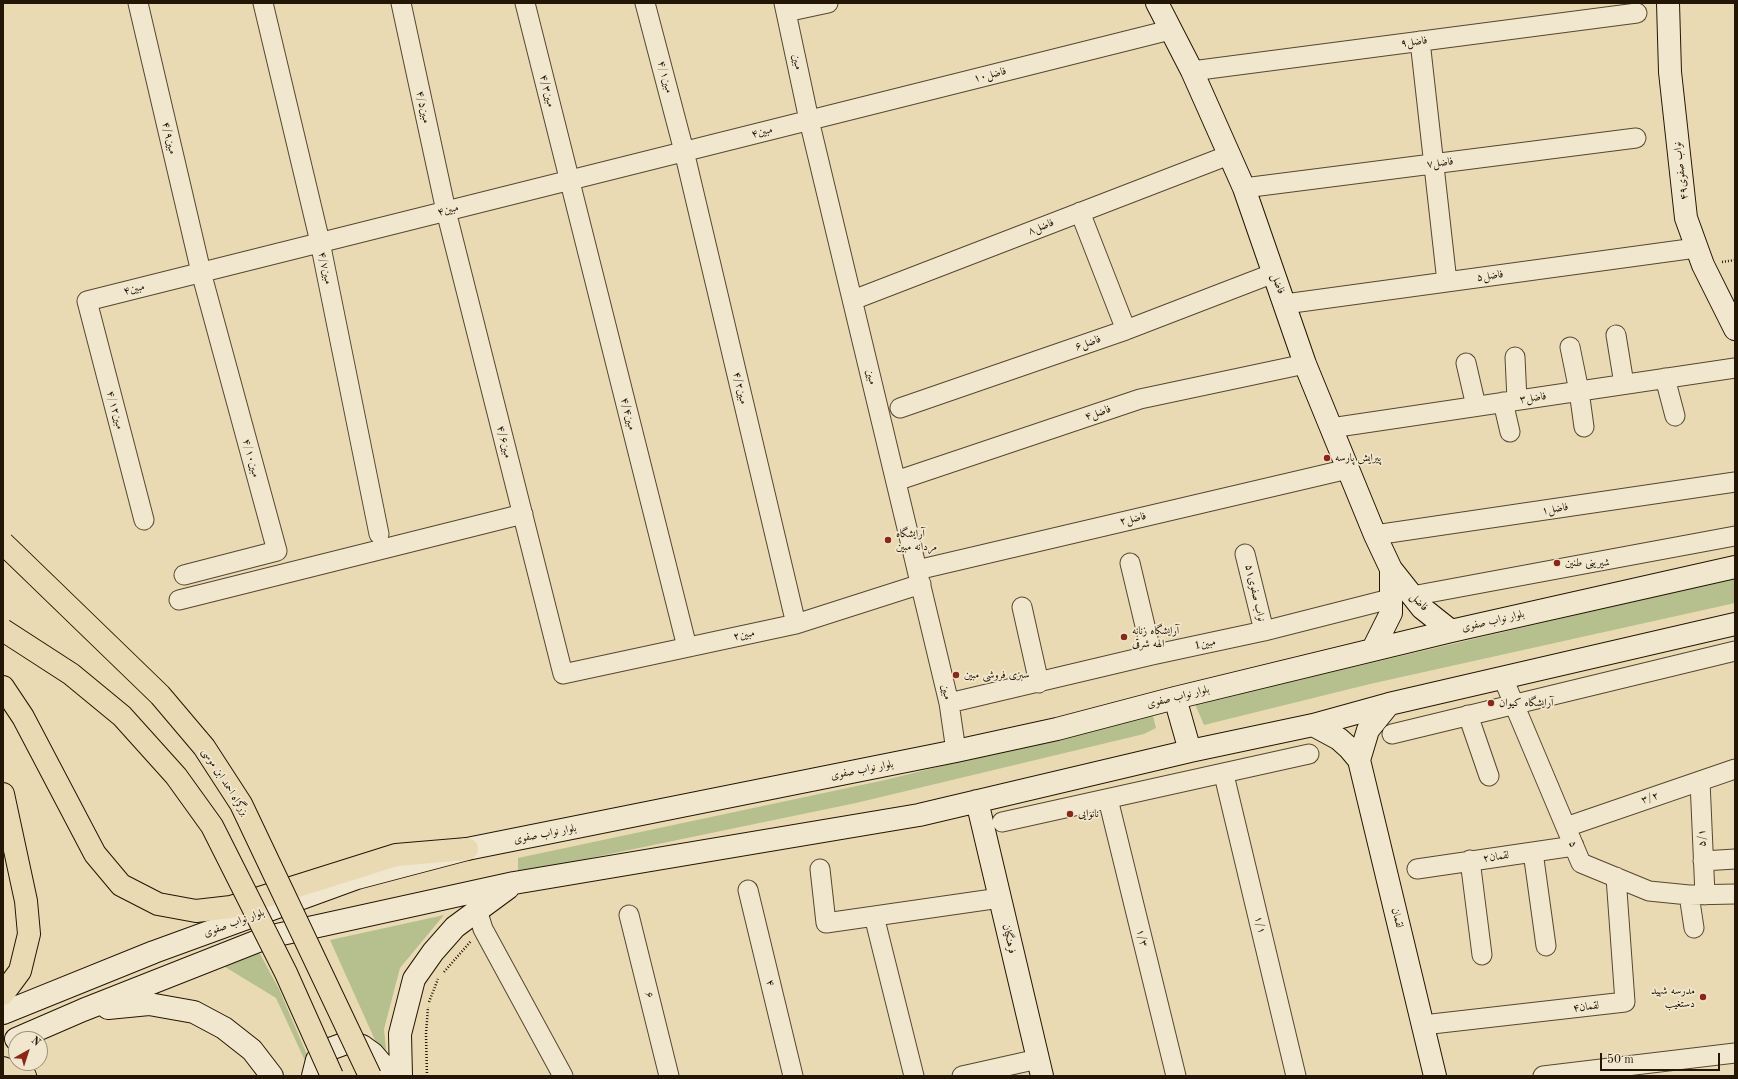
<!DOCTYPE html>
<html>
<head>
<meta charset="utf-8">
<style>
	body { margin:0 }
	#map { position:relative; width:1738px; height:1079px; overflow:hidden; background:#eadab4; font-family:"Old Standard TT",serif }
	canvas { display:block }
	.frame { position:absolute; inset:0; border:4px solid #231604; pointer-events:none }
	.north { position:absolute; left:8px; top:1031px; width:40px; height:40px; box-sizing:border-box; background:#f1e7ce; border:1px solid #9f937d; border-radius:50%; rotate:39deg; font-size:11px; font-weight:700; line-height:16px; text-align:center; color:#231604 }
	.north::after { content:''; display:block; margin:auto; width:14px; height:18px; background:#8f2418; clip-path:polygon(50% 0,100% 100%,50% 72%,0 100%) }
	.scale { position:absolute; left:1600px; top:1053px; width:120px; height:18px; box-sizing:border-box; border:2px solid #231604; border-top:0; padding-left:5px; font-size:12px; line-height:14px; white-space:nowrap; color:#231604; -webkit-text-stroke:3px #f1e7ce; paint-order:stroke }
</style>
</head>
<body>
<div id="map">
<canvas width="1738" height="1079"></canvas>
<div class="frame"></div>
<div class="north">N</div>
<div class="scale">50 m</div>
</div>
<script>
const c = document.querySelector('canvas').getContext('2d');
c.lineJoin = 'round';
function fillPath(path, color) {
  c.fillStyle = color;
  c.fill(path, 'evenodd');
}
function shape(rows) {
  const path = new Path2D();
  for (const r of rows) {
    path.moveTo(r[0], r[1]);
    for (let i = 2; i < r.length; i += 2) path.lineTo(r[i], r[i + 1]);
  }
  return path;
}
function stroke(path, color, width, dash) {
  c.strokeStyle = color;
  c.lineWidth = width;
  c.lineCap = dash ? 'butt' : 'round';
  c.setLineDash(dash || []);
  c.stroke(path);
}
function label(font, color, halo, rows, align = 'center') {
  c.font = font + ' "Old Standard TT",Amiri,serif';
  c.lineWidth = 3.5;
  c.setLineDash([]);
  c.textBaseline = 'middle';
  c.strokeStyle = halo;
  c.fillStyle = color;
  for (const [text, x, y, turn = 0] of rows) {
    c.save();
    c.translate(x, y);
    c.rotate((+turn || 0) * Math.PI / 180);
    c.textAlign = isNaN(turn) ? turn : align;
    if (halo) c.strokeText(text, 0, 0);
    c.fillText(text, 0, 0);
    c.restore();
  }
}
const green = shape([
	[1735,578,1735,603,1370,684,1204,725,1195,704],
	[1153,716,1156,728,1144,734,856,803,518,873,518,858,885,780,1136,718],
	[444,915,400,968,384,1029,388,1069,330,940],
	[259,952,279,989,316,1076,312,1076,276,998,212,959]
]);
const path = shape([
	[1722,262,1735,260],
	[444,972,471,941],
	[429,1002,438,979],
	[427,1076,426,1034,428,1007]
]);
const street = shape([
	[138,3,201,272,277,551,184,575],
	[263,3,320,242,379,534],
	[401,3,446,211,563,674,796,624,921,584],
	[525,3,687,647],
	[645,3,684,151,796,624],
	[784,3,809,120,949,703,956,751],
	[786,12,828,3],
	[1420,41,1447,282],
	[1192,71,1637,13],
	[1244,188,1636,138],
	[1080,212,1126,330],
	[853,300,1229,155],
	[1285,304,1696,248],
	[1616,335,1624,384],
	[1570,347,1579,391,1584,427],
	[1515,357,1517,400],
	[1466,363,1476,406],
	[1665,378,1675,416],
	[1503,402,1510,432],
	[900,408,1126,330,1274,273],
	[1331,428,1735,368],
	[896,481,1140,399,1305,364],
	[144,520,87,301,1170,30],
	[1375,535,1735,482],
	[1245,554,1264,631],
	[1130,563,1152,655],
	[917,570,1348,469],
	[1412,596,1735,536],
	[179,600,523,514],
	[1022,607,1039,683],
	[1503,678,1581,863,1649,891,1689,895,1735,894],
	[949,703,1152,655,1264,631,1390,599],
	[1468,715,1489,776],
	[1392,734,1735,651],
	[1224,775,1296,1076],
	[1700,781,1705,895],
	[1108,799,1176,1076],
	[1002,822,1309,754],
	[1566,827,1735,769],
	[1533,852,1546,946],
	[1470,860,1482,955],
	[1703,861,1735,859],
	[820,869,826,923,1000,898],
	[1417,869,1574,846],
	[748,890,793,1076],
	[1689,895,1694,928],
	[477,910,483,929,563,1076],
	[629,915,669,1076],
	[874,916,914,1076],
	[1423,1025,1625,1002,1616,877],
	[962,1076,1038,1059],
	[1543,1076,1735,1053]
]);
const secondary = shape([
	[1157,3,1192,71,1244,188,1305,364,1375,535,1391,569,1422,608,1451,631],
	[1668,3,1670,72,1686,218,1703,265,1735,329],
	[1373,649,1391,613,1391,569],
	[1175,698,1190,751],
	[1313,725,1339,739,1349,748,1359,760,1435,1076],
	[1359,760,1368,730,1389,704],
	[977,801,1042,1076],
	[108,1008,149,1004,194,1012,224,1028,252,1050,272,1076],
	[3,1013,154,952,357,878,467,849,956,751,1057,729,1175,698,1451,631,1735,567],
	[16,1039,83,1010,268,937,514,883,919,815,1190,751,1313,725,1389,704,1735,624],
	[313,1076,317,1060,330,1049,349,1042,362,1046,373,1054,392,1076],
	[401,1076,400,1034,414,979,433,952,455,927,508,888]
]);
const highway = shape([
	[3,687,23,717,95,854,121,885,158,904,196,911,231,907,396,855,467,849],
	[3,794,26,901,29,934,20,971,3,994],
	[3,1068,25,1076]
]);
const highwayBridge = shape([
	[3,543,160,695,204,747,241,804,370,1076],
	[3,630,71,674,122,716,176,776,212,826,286,973,332,1076]
]);
const markers = [
	[1327,458,4,"#8f2418"],
	[888,540,4,"#8f2418"],
	[1557,563,4,"#8f2418"],
	[1124,637,4,"#8f2418"],
	[956,675,4,"#8f2418"],
	[1491,703,4,"#8f2418"],
	[1070,814,4,"#8f2418"],
	[1703,997,4,"#8f2418"]
];
const streetNames = [
	["۹فاضل",1414,42,-7],
	["مبین",797,62,78],
	["۱۰فاضل",990,75,-14],
	["۴/۱مبین",665,77,75],
	["۴/۳مبین",547,91,76],
	["۴/۵مبین",423,107,78],
	["۴مبین",762,132,-14],
	["۴/۹مبین",169,138,77],
	["۷فاضل",1440,163,-7],
	["۴۹نواب صفوی",1681,171,-97],
	["۴مبین",448,210,-14],
	["۸فاضل",1041,227,-21],
	["۴/۷مبین",325,268,78],
	["۵فاضل",1490,276,-8],
	["فاضل",1278,284,70],
	["۴مبین",134,289,-14],
	["۶فاضل",1088,343,-19],
	["مبین",871,377,76],
	["۴/۲مبین",740,388,77],
	["۳فاضل",1533,398,-8],
	["۴/۱۲مبین",115,410,75],
	["۴فاضل",1098,413,-18],
	["۴/۴مبین",628,414,76],
	["۴/۶مبین",504,442,76],
	["۴/۱۰مبین",251,458,75],
	["۱فاضل",1555,509,-9],
	["۲فاضل",1133,519,-13],
	["۵۱نواب صفوی",1255,593,77],
	["فاضل",1419,602,47],
	["بلوار نواب صفوی",1493,621,-13],
	["۲مبین",744,635,-12],
	["1مبین",1205,644,-12],
	["مبین",946,692,77],
	["بلوار نواب صفوی",1178,697,-14],
	["بلوار نواب صفوی",862,770,-11],
	["بزرگراه احمد ابن موسی",225,782,58],
	["۳/۲",1650,798,-19],
	["بلوار نواب صفوی",545,834,-11],
	["۵/۱",1702,838,-93],
	["۵",1573,844,67],
	["۲لقمان",1496,857,-8],
	["لقمان",1397,918,76],
	["بلوار نواب صفوی",234,923,-20],
	["۱/۱",1260,925,76],
	["۱/۳",1142,938,76],
	["فرهنگیان",1009,939,77],
	["۴",770,983,76],
	["۶",649,995,76],
	["لقمان۴",1586,1007,-7]
];
const poiNames = [
	["پیرایش پارسه",1335,458],
	["آرایشگاه",896,534],
	["مردانه مبین",896,547],
	["شیرینی طنین",1565,563],
	["آرایشگاه زنانه",1132,631],
	["الهه شرقی",1132,644],
	["سبزی فروشی مبین",964,675],
	["آرایشگاه کیوان",1499,703],
	["نانوایی",1078,814],
	["مدرسه شهید",1695,991,"right"],
	["دستغیب",1695,1004,"right"]
];
fillPath(green, '#b5c08e');
stroke(street, '#554730', 21);
stroke(secondary, '#231604', 24);
stroke(highway, '#231604', 24);
stroke(path, '#231604', 2.5, [1, 2]);
stroke(street, '#f1e7ce', 19);
stroke(secondary, '#f1e7ce', 22);
stroke(highway, '#eadab4', 22);
stroke(highwayBridge, '#231604', 24, []);
stroke(highwayBridge, '#eadab4', 22);
for (const [x, y, r, color] of markers) {
  const dot = new Path2D();
  dot.arc(x, y, r, 0, 2 * Math.PI);
  c.fillStyle = color;
  c.fill(dot);
  stroke(dot, '#f1e7ce', 1.5);
}
label('11px', '#231604', '#f1e7ce', streetNames);
label('11px', '#231604', '#f1e7ce', poiNames, 'left');
</script>
</body>
</html>
